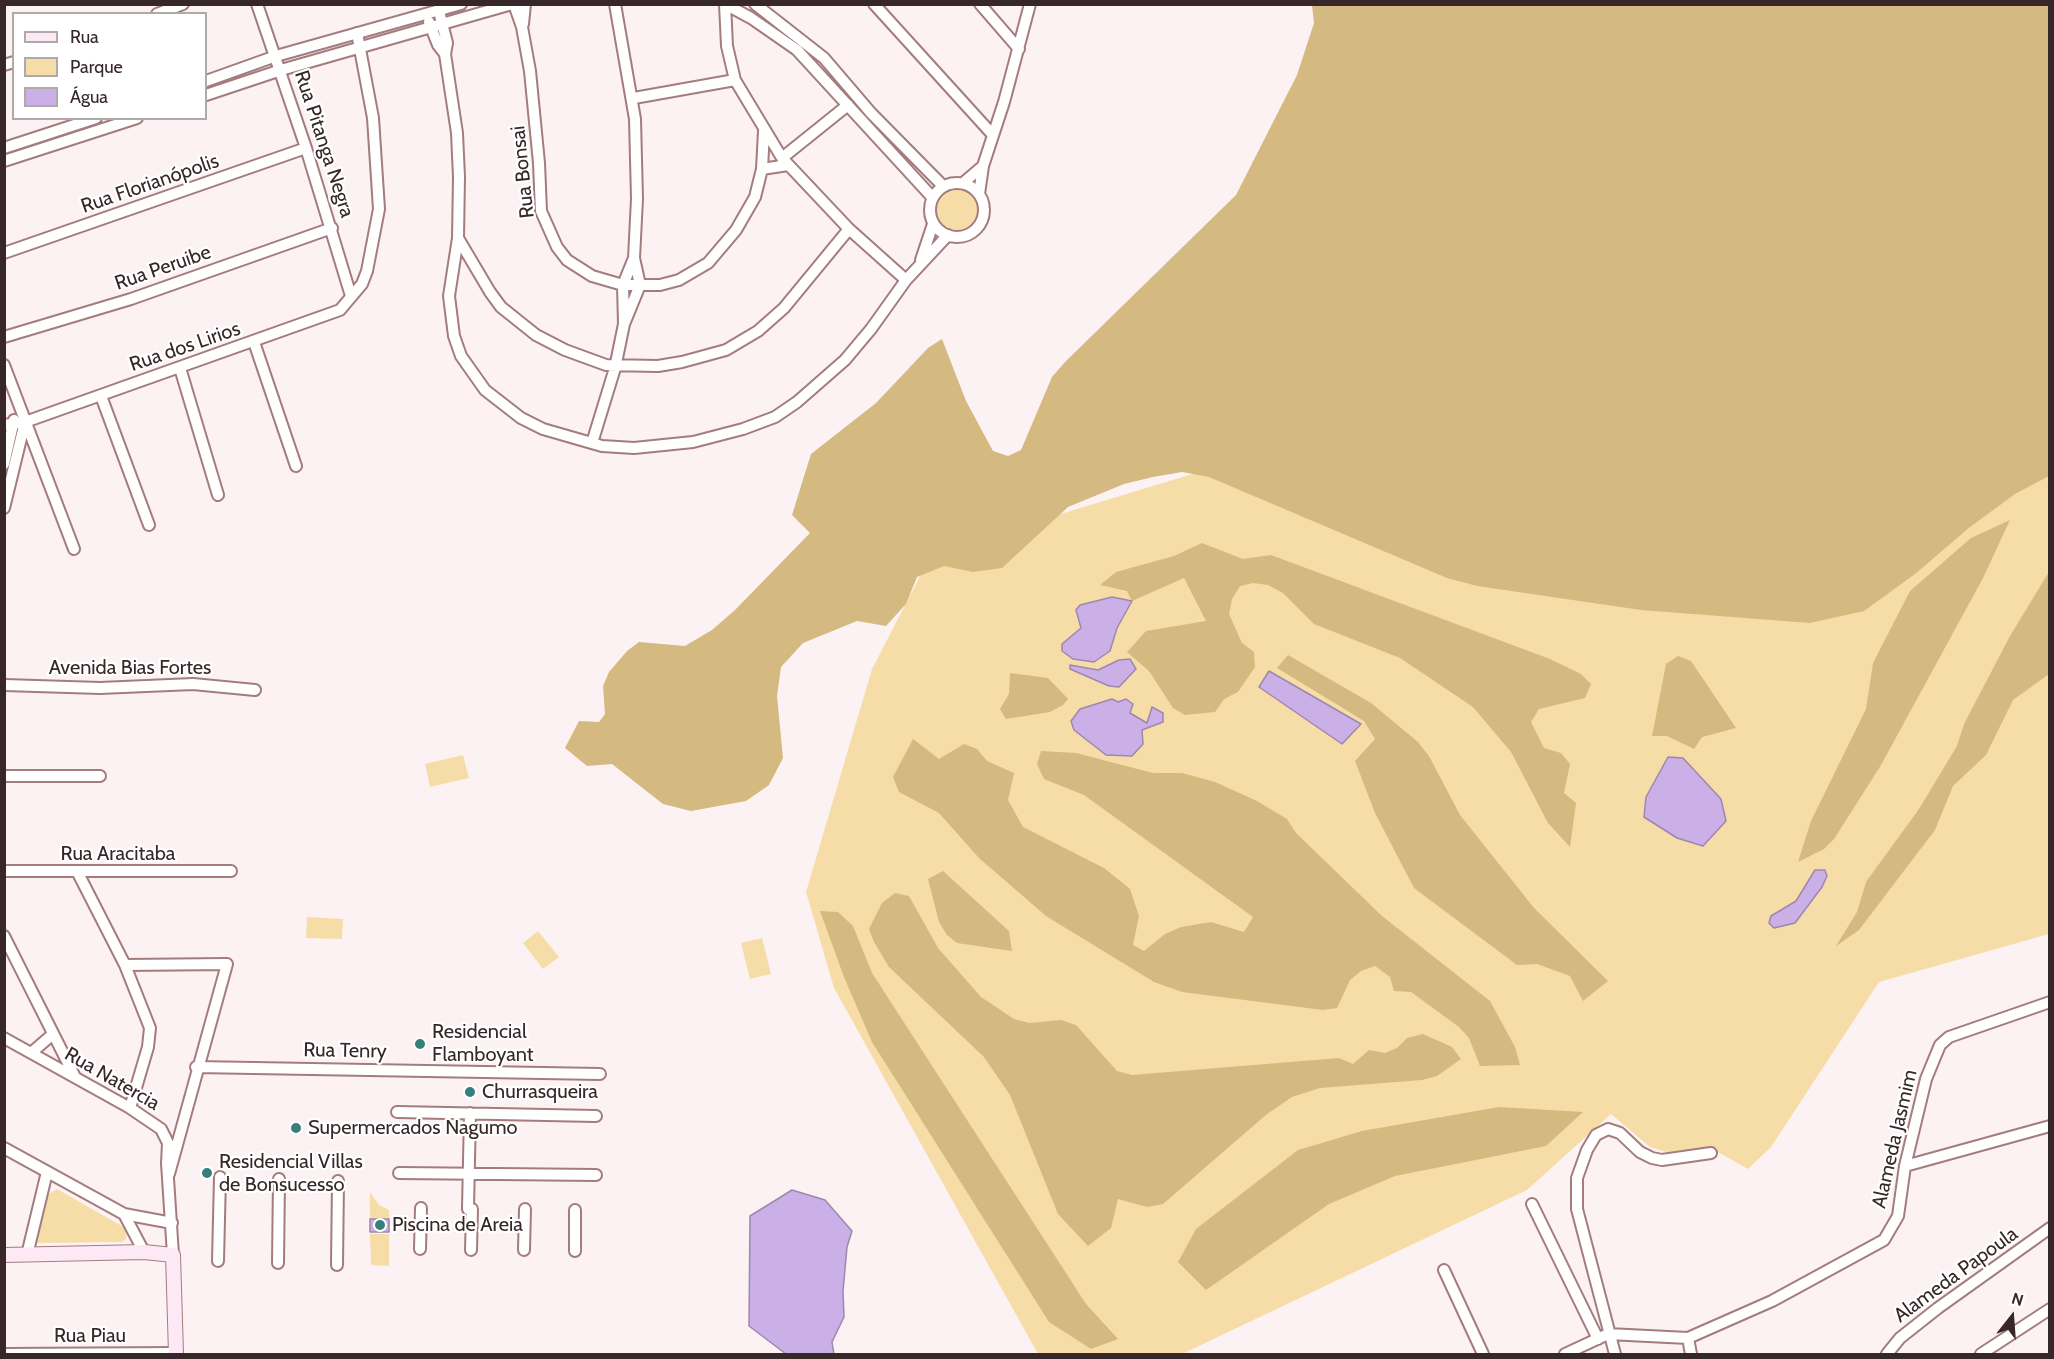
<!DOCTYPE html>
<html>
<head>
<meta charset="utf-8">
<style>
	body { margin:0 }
	#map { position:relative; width:2054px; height:1359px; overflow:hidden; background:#fcf2f3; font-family:Cabin,sans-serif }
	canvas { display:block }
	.frame { position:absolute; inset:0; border:6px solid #372728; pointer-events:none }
	.legend { position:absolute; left:12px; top:12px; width:195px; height:108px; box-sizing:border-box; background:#fff; border:2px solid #afa9a9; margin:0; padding:8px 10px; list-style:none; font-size:18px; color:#372728 }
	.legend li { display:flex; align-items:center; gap:12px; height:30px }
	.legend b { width:30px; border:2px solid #afa9a9 }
	.north { position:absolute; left:1982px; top:1287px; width:60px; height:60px; -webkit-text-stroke:4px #fff; paint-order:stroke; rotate:17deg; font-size:16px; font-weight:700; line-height:24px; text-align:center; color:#372728 }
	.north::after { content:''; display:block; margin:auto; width:21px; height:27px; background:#372728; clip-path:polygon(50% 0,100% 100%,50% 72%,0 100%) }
</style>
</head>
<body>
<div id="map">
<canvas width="2054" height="1359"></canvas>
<div class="frame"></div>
<ul class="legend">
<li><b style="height:8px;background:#fde8f5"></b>Rua</li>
<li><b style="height:16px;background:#f6dda7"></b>Parque</li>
<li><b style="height:16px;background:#cab0e7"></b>Água</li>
</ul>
<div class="north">N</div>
</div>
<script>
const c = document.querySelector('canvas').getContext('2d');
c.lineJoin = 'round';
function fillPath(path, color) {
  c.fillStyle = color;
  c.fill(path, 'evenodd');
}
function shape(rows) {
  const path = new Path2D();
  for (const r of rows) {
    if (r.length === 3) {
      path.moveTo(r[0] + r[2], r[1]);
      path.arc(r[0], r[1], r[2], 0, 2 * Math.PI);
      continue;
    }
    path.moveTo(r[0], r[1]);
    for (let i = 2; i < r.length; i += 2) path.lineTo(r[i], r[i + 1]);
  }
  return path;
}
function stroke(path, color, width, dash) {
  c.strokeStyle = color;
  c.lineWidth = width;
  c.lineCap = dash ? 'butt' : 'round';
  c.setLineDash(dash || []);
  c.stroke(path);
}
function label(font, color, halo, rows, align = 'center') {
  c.font = font + ' Cabin,sans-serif';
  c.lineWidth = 4.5;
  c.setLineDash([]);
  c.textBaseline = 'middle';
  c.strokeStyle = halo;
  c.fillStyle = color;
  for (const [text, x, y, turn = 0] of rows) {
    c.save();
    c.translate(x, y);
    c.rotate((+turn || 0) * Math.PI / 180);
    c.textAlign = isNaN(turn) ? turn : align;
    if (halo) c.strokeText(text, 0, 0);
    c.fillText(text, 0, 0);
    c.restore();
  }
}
const green = shape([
	[957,210,22],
	[2049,413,2049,934,1879,982,1771,1147,1748,1169,1711,1148,1666,1152,1650,1147,1611,1114,1527,1190,1182,1354,1038,1354,834,988,806,892,872,669,932,553,1199,472],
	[463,755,469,778,430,787,425,764],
	[307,917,343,919,342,939,306,938],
	[538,931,559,957,543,969,523,943],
	[762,938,771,974,750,979,741,943],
	[57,1189,120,1225,127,1230,126,1239,122,1242,36,1243,44,1197],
	[370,1192,379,1205,389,1210,389,1219,370,1219],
	[370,1234,389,1234,389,1266,371,1265]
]);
const forest = shape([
	[1312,5,2049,5,2049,476,2015,494,1970,527,1915,574,1864,611,1810,623,1641,610,1477,586,1447,578,1209,477,1182,472,1153,477,1124,484,1068,507,1002,568,973,572,944,566,917,577,906,604,886,626,857,621,803,643,781,667,777,696,783,758,769,785,746,801,691,811,663,804,612,764,587,766,565,748,579,721,599,722,605,714,603,686,609,672,627,651,639,642,685,646,712,630,735,610,810,533,792,515,811,454,876,403,928,348,942,339,966,401,993,451,1008,456,1021,450,1052,377,1065,362,1236,195,1297,75,1314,23],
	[2010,520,1983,578,1881,765,1834,839,1824,849,1798,862,1811,821,1866,709,1873,663,1910,591,1971,538],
	[1202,543,1243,559,1271,555,1550,659,1581,674,1591,684,1585,698,1539,709,1531,722,1544,748,1561,753,1570,764,1564,793,1576,803,1570,847,1548,823,1511,752,1473,707,1400,658,1314,624,1283,593,1268,585,1253,583,1240,586,1232,599,1229,614,1242,643,1254,652,1255,667,1238,692,1224,699,1215,712,1185,715,1173,708,1149,671,1127,652,1146,631,1206,621,1184,578,1132,601,1127,591,1100,585,1116,572,1174,556],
	[2049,572,2049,674,2013,700,1986,755,1953,786,1935,830,1859,930,1836,946,1857,912,1866,882,1919,809,1957,746,1964,724,2010,636],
	[1288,655,1371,703,1418,742,1429,756,1460,815,1534,908,1608,981,1583,1001,1570,976,1537,964,1517,965,1414,888,1375,813,1355,761,1375,739,1364,721,1277,668],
	[1678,656,1691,661,1736,728,1702,737,1694,749,1667,736,1652,736,1666,664],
	[1010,673,1048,678,1068,699,1063,705,1050,712,1006,719,1000,709,1009,694],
	[913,739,939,759,964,744,977,749,987,761,1014,773,1008,800,1023,827,1104,868,1130,889,1139,916,1133,945,1144,951,1165,934,1181,927,1211,922,1244,932,1253,917,1084,795,1044,779,1037,764,1041,751,1076,753,1153,773,1182,773,1215,782,1257,801,1287,819,1296,833,1382,916,1490,1001,1515,1047,1520,1065,1480,1066,1469,1038,1459,1027,1411,992,1394,991,1390,977,1375,966,1361,971,1350,980,1337,1008,1323,1010,1182,992,1154,982,1046,916,979,858,939,813,899,792,893,777],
	[943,871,1009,931,1012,951,957,943,947,935,939,922,928,879],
	[895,893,909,896,938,948,981,997,1014,1019,1029,1023,1061,1020,1076,1025,1117,1071,1132,1075,1339,1058,1353,1064,1369,1050,1385,1053,1397,1048,1407,1038,1423,1034,1452,1047,1461,1059,1437,1076,1422,1080,1320,1088,1292,1097,1267,1114,1163,1204,1147,1207,1118,1199,1111,1228,1088,1246,1058,1214,1010,1095,984,1057,889,967,874,942,869,929,882,903],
	[820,911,838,912,853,926,872,973,1086,1304,1118,1339,1091,1349,1049,1322,872,1042,844,977],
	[1499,1107,1583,1112,1546,1146,1395,1176,1329,1204,1206,1290,1178,1262,1196,1229,1298,1150,1362,1131]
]);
const water = shape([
	[1112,597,1132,601,1117,628,1110,651,1094,662,1073,659,1062,651,1062,644,1081,628,1076,610,1080,605,1112,597],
	[1130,659,1136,669,1119,687,1109,686,1070,669,1070,665,1098,670,1119,660,1130,659],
	[1269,671,1361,724,1342,744,1259,687,1269,671],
	[1112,699,1118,702,1126,699,1133,704,1130,713,1147,723,1152,707,1163,713,1163,722,1142,730,1143,744,1132,756,1106,755,1074,730,1071,721,1080,709,1112,699],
	[1668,757,1683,758,1721,799,1726,821,1703,846,1677,838,1644,817,1646,797,1668,757],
	[1815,870,1825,870,1827,876,1822,887,1795,923,1774,928,1769,923,1771,916,1796,901,1815,870],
	[792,1190,825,1200,852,1231,847,1247,843,1291,844,1317,832,1342,834,1354,786,1354,749,1326,750,1216,792,1190],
	[370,1219,389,1219,389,1232,370,1232,370,1219]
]);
const street = shape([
	[257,4,306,148,351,296],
	[514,4,522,27,530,71,539,163,541,211,557,247,567,260,592,276,623,285,660,285,679,280,708,263,736,230,755,197,762,169,764,131],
	[615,4,635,119,637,199,634,258,640,285,624,324],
	[725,4,727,46,735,80,782,158,849,229,906,280],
	[725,4,751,18,797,50,932,197],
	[755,4,824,58,871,113,943,186],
	[874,4,992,134],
	[980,4,1019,49],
	[439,11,447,43,445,54,457,133,459,177,458,238,449,296,454,336,461,356,485,390,521,418,543,429,602,446,634,448,693,442,743,429,775,417,797,402,845,360,871,329,906,280,948,235],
	[157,14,183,4],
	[429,22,438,45,445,54],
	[523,24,525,4],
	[4,65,14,62],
	[206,81,276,56,461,4],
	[206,95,281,70,512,4],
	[634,98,735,80],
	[4,148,96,118],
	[782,158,848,105],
	[4,161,137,118],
	[762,169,788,165],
	[957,210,27],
	[963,183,983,166],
	[979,194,983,166,1004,102,1030,4],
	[458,238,490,292,501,307,536,335,565,350,606,365,658,366,682,362,726,350,758,331,784,308,849,229],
	[4,253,306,148],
	[921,260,933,224],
	[4,337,131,299,332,228],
	[254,342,296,466],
	[4,365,74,549],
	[180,368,218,495],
	[101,396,149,525],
	[4,425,25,422,340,310,362,284,367,271,379,209,373,118,357,33],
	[592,443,615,368,624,324,623,285,634,258],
	[4,464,14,420],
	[4,508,25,422],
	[4,685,100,688,193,684,255,690],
	[4,776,100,776],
	[4,871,231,871],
	[78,873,125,965,150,1028,148,1047,130,1108],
	[4,936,75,1077],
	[125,965,227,964,169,1174],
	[4,1038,130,1108,161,1129,168,1143,167,1163,173,1255],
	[31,1053,53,1034],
	[196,1067,600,1074],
	[397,1112,596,1116],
	[4,1148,124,1214,172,1223],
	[1905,1166,2050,1126],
	[399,1173,596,1175],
	[1532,1204,1598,1339],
	[468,1209,470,1113],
	[124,1214,144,1252],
	[420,1249,421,1208],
	[471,1250,472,1209],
	[524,1250,525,1209],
	[575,1251,575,1210],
	[27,1255,47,1172],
	[218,1261,220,1177],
	[278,1263,279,1179],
	[337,1265,338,1181],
	[1444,1270,1483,1354],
	[1688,1338,1691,1354],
	[4,1354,176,1353],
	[1565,1354,1608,1334,1688,1338,1772,1301,1884,1240,1898,1216,1905,1166,1926,1079,1940,1045,1949,1037,2050,1002],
	[1615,1354,1577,1209,1577,1178,1587,1150,1596,1135,1608,1129,1620,1133,1640,1152,1652,1158,1662,1160,1711,1153],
	[1887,1354,1900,1338,1938,1308,2050,1228],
	[1981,1354,2050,1309]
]);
const secondary = shape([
	[4,1255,144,1252,173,1255,176,1354]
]);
const markers = [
	[420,1044,6,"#377f7b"],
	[470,1092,6,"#377f7b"],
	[296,1128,6,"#377f7b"],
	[207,1173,6,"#377f7b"],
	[380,1225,6,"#377f7b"]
];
const streetNames = [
	["Rua Pitanga Negra",324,144,72],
	["Rua Bonsai",523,172,-96],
	["Rua Florianópolis",150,184,-19],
	["Rua Peruibe",163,268,-19],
	["Rua dos Lirios",185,347,-19],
	["Avenida Bias Fortes",130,668],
	["Rua Aracitaba",118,854],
	["Rua Tenry",345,1051,1],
	["Rua Natercia",112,1079,30],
	["Alameda Jasmim",1895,1139,-77],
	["Alameda Papoula",1956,1275,-36],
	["Rua Piau",90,1336]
];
const poiNames = [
	["Residencial",432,1032],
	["Flamboyant",432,1055],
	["Churrasqueira",482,1092],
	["Supermercados Nagumo",308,1128],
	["Residencial Villas",219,1162],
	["de Bonsucesso",219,1185],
	["Piscina de Areia",392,1225]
];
fillPath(green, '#f6dda7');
fillPath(forest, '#d4b980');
fillPath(water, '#cab0e7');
stroke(water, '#9e87ae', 1.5);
stroke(street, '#a47c7e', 14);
stroke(secondary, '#a47c7e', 16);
stroke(street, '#fff', 10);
stroke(secondary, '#fde8f5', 14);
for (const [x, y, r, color] of markers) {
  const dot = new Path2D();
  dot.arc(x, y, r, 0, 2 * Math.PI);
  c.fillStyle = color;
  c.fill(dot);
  stroke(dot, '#fff', 2);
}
label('20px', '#372728', '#fff', streetNames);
label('20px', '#372728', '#fff', poiNames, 'left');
</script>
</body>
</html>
